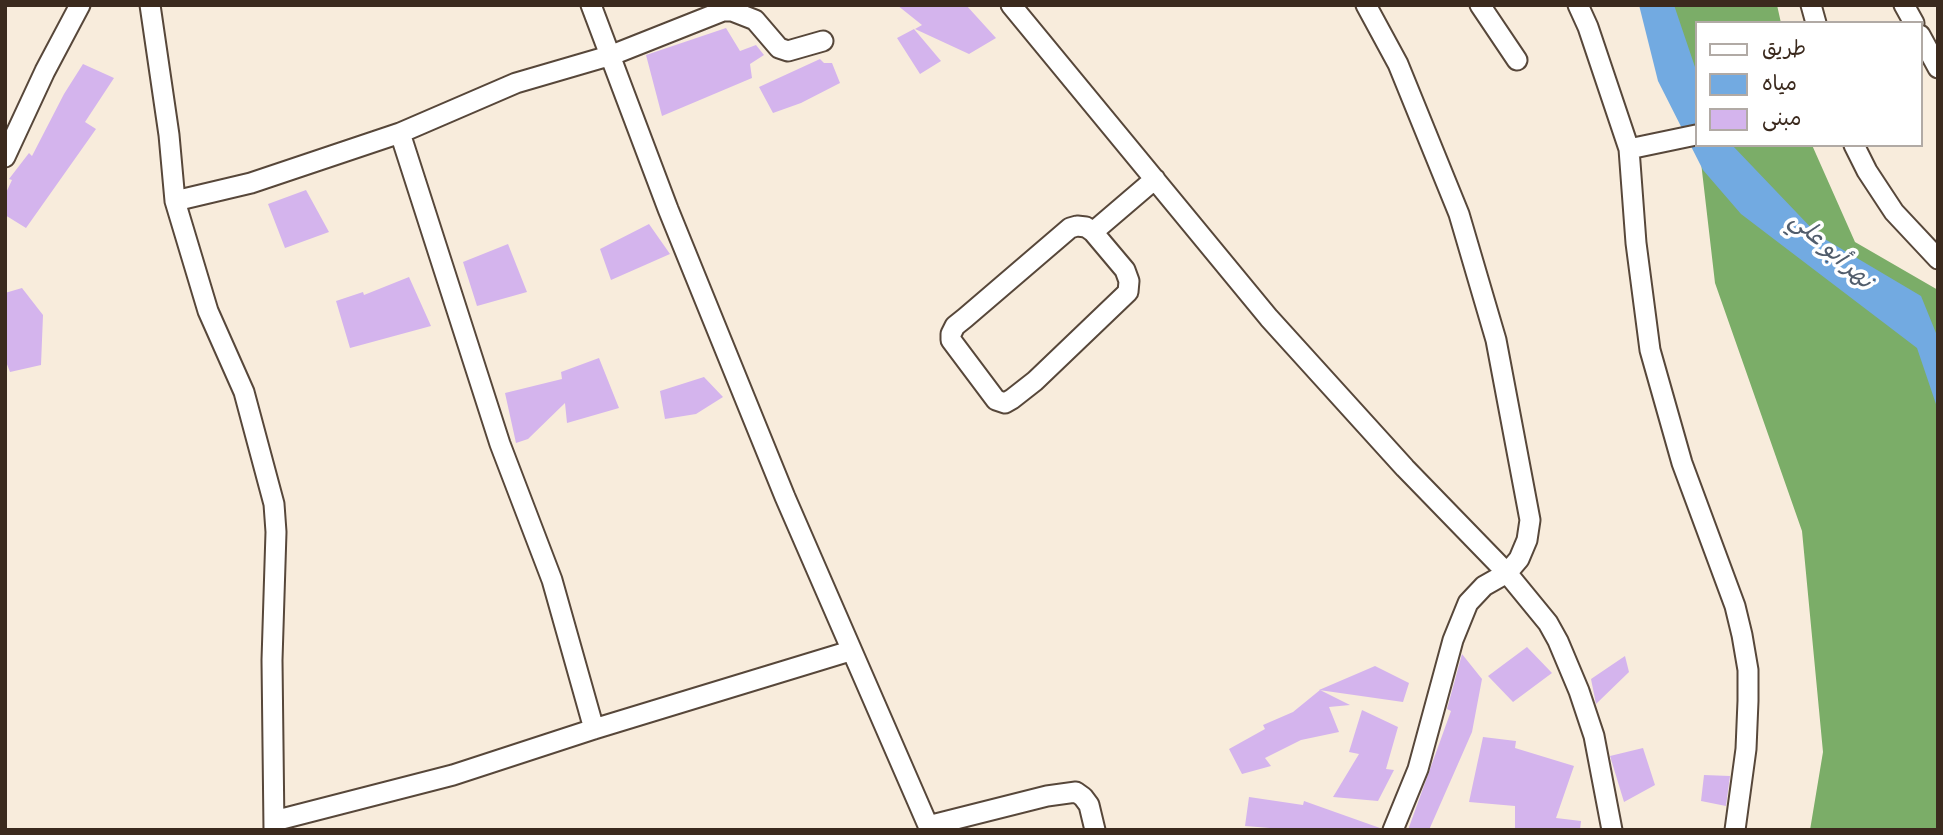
<!DOCTYPE html>
<html>
<head>
<meta charset="utf-8">
<style>
	body { margin:0 }
	#map { position:relative; width:1943px; height:835px; overflow:hidden; background:#f8ecdc; font-family:Dekko,"Playpen Sans Arabic",sans-serif }
	canvas { display:block }
	.frame { position:absolute; inset:0; border:7px solid #3b2a1e; pointer-events:none }
	.legend { position:absolute; left:1695px; top:21px; width:228px; height:126px; box-sizing:border-box; background:#fff; border:2px solid #b1aaa5; margin:0; padding:9px 12px; list-style:none; font-size:21px; color:#3b2a1e }
	.legend li { display:flex; align-items:center; gap:14px; height:35px }
	.legend b { width:35px; border:2px solid #b1aaa5 }
</style>
</head>
<body>
<div id="map">
<canvas width="1943" height="835"></canvas>
<div class="frame"></div>
<ul class="legend">
<li><b style="height:9px;background:#fff"></b>طريق</li>
<li><b style="height:19px;background:#72aae1"></b>مياه</li>
<li><b style="height:19px;background:#d4b4ed"></b>مبنى</li>
</ul>
</div>
<script>
const c = document.querySelector('canvas').getContext('2d');
c.lineJoin = 'round';
function fillPath(path, color) {
  c.fillStyle = color;
  c.fill(path, 'evenodd');
}
function shape(rows) {
  const path = new Path2D();
  for (const r of rows) {
    path.moveTo(r[0], r[1]);
    for (let i = 2; i < r.length; i += 2) path.lineTo(r[i], r[i + 1]);
  }
  return path;
}
function stroke(path, color, width, dash) {
  c.strokeStyle = color;
  c.lineWidth = width;
  c.lineCap = dash ? 'butt' : 'round';
  c.setLineDash(dash || []);
  c.stroke(path);
}
function label(font, color, halo, rows, align = 'center') {
  c.font = font + ' Dekko,"Playpen Sans Arabic",sans-serif';
  c.lineWidth = 7;
  c.setLineDash([]);
  c.textBaseline = 'middle';
  c.strokeStyle = halo;
  c.fillStyle = color;
  for (const [text, x, y, turn = 0] of rows) {
    c.save();
    c.translate(x, y);
    c.rotate((+turn || 0) * Math.PI / 180);
    c.textAlign = isNaN(turn) ? turn : align;
    if (halo) c.strokeText(text, 0, 0);
    c.fillText(text, 0, 0);
    c.restore();
  }
}
const forest = shape([
	[1670,5,1777,5,1781,23,1696,23,1696,119],
	[1699,145,1812,145,1855,242,1938,290,1938,830,1810,830,1823,752,1802,531,1715,283]
]);
const water = shape([
	[1639,5,1674,5,1696,70,1696,145,1732,145,1818,235,1921,296,1938,338,1938,410,1917,348,1741,214,1703,170,1658,81]
]);
const building = shape([
	[897,5,966,5,996,38,969,54,915,29,922,25],
	[726,28,740,51,756,45,764,55,750,64,752,78,662,116,646,55],
	[914,29,941,61,920,74,897,38],
	[820,59,824,63,832,63,840,83,801,103,773,113,759,87],
	[83,64,114,78,85,122,96,129,26,228,5,215,5,195,12,180,9,179,29,153,32,156,64,94],
	[306,190,329,232,285,248,268,204],
	[649,224,670,254,611,280,600,249],
	[508,244,527,292,477,306,463,262],
	[409,277,431,326,350,348,336,301,363,292,364,295],
	[22,288,43,315,41,365,10,372,5,359,5,293],
	[599,358,619,408,567,423,565,403,528,439,516,443,505,393,562,379,561,372],
	[704,377,723,397,696,414,665,419,660,391],
	[1527,647,1552,673,1513,702,1488,676],
	[1462,654,1482,679,1472,732,1429,830,1408,830,1451,711,1447,709],
	[1625,656,1629,672,1596,704,1591,679],
	[1375,666,1409,683,1403,702,1319,690],
	[1320,690,1350,705,1329,707,1339,732,1301,740,1265,758,1271,766,1242,774,1229,749,1265,729,1263,725,1293,712],
	[1362,710,1398,727,1386,769,1394,770,1378,801,1333,797,1359,754,1349,752],
	[1483,737,1516,741,1515,748,1574,766,1556,818,1581,821,1580,830,1515,830,1515,806,1469,802],
	[1643,748,1655,785,1624,802,1610,756],
	[1704,775,1730,776,1726,806,1701,801],
	[1249,797,1303,805,1304,801,1380,828,1379,830,1295,830,1245,826]
]);
const minor = shape([
	[150,5,169,135,175,201,208,311,244,392,274,504,276,532,272,660,274,830],
	[591,5,668,209,785,497,930,830],
	[1011,5,1269,318,1405,468,1507,573,1548,623,1558,641,1579,691,1594,736,1612,830],
	[1366,5,1398,64,1459,214,1496,340,1530,520,1527,540,1519,559,1507,573,1484,586,1468,603,1453,640,1418,769,1393,830],
	[1480,5,1517,60],
	[1578,5,1588,27,1629,149,1696,135],
	[1811,5,1816,23],
	[1904,5,1914,23],
	[1920,35,1938,68],
	[400,133,500,444,552,580,594,729],
	[1854,145,1867,171,1894,212,1938,259],
	[1629,149,1636,243,1650,350,1682,463,1735,606,1742,635,1748,670,1748,701,1746,749,1735,830],
	[5,157,45,71,80,5],
	[175,201,251,183,400,133,516,83,612,55,723,11,732,11,755,20,779,48,788,51,823,41],
	[1077,226,1086,227,1093,232,1125,270,1129,281,1128,292,1035,381,1012,399,1005,403,996,400,951,340,951,334,955,326,965,318,1070,228,1077,226],
	[1093,232,1155,179],
	[274,821,453,775,594,729,850,651],
	[928,826,1047,796,1076,792,1083,797,1089,805,1095,830]
]);
const waterNames = [
	["نهر أبو علي",1829,253,42]
];
fillPath(forest, '#7bad68');
fillPath(water, '#72aae1');
fillPath(building, '#d4b4ed');
stroke(minor, '#57473a', 23);
stroke(minor, '#fff', 19);
label('italic 24px', '#515d6c', '#fff', waterNames);
</script>
</body>
</html>
